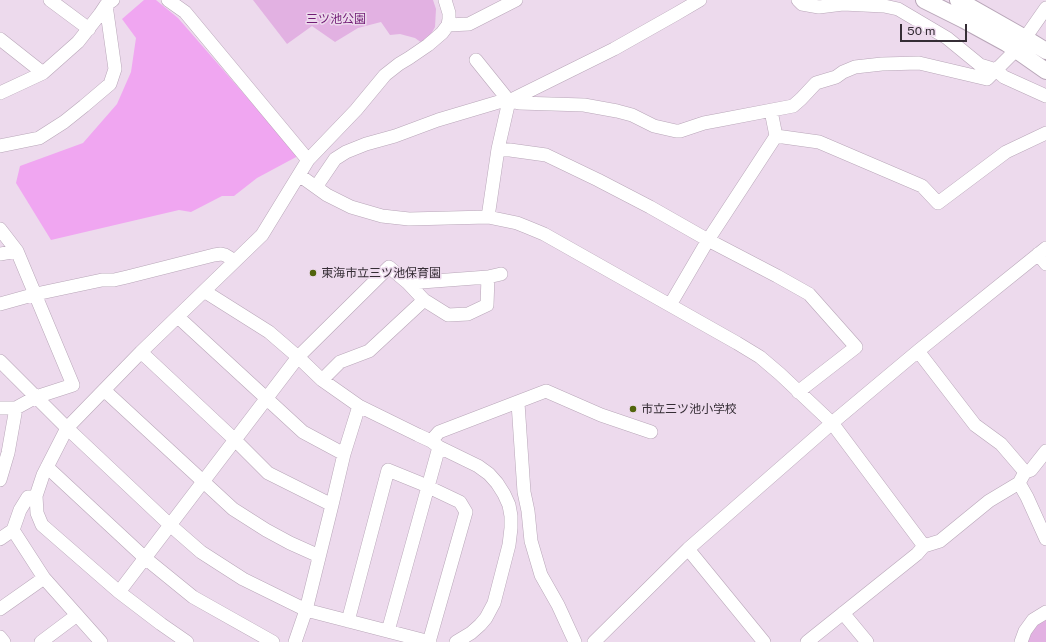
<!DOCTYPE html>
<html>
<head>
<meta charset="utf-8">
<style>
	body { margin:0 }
	#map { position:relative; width:1046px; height:642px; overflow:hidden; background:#eddaed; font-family:"Public Sans",sans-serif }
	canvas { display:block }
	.scale { position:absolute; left:900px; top:24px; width:67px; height:18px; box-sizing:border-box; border:2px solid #352d35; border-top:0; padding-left:5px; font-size:12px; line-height:14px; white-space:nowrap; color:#352d35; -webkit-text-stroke:3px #eddaed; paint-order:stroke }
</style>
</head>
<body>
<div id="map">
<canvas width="1046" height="642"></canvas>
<div class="scale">50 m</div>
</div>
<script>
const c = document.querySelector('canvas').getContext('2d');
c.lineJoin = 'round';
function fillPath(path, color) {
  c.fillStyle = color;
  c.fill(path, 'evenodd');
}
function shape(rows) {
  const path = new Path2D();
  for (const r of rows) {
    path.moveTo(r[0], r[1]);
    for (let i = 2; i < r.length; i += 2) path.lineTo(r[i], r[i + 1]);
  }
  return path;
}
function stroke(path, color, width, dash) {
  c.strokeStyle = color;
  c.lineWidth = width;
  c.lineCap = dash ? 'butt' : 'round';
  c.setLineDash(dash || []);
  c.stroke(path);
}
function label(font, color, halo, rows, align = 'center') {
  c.font = font + ' "Public Sans","Noto Sans JP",sans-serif';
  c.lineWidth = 3;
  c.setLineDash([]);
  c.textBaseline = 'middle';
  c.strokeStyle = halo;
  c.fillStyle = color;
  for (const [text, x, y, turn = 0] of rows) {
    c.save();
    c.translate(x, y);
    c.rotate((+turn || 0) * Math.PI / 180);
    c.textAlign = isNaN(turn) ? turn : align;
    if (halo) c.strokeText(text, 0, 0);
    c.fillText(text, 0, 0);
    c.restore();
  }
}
const green = shape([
	[253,0,433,0,436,9,435,27,430,36,422,43,415,38,400,34,390,35,381,22,358,28,335,42,312,26,287,44],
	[1046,608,1046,642,1023,642]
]);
const water = shape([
	[144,0,156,0,178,18,298,156,257,178,234,196,222,196,191,212,179,210,51,240,16,183,20,166,83,143,117,104,131,72,136,38,122,19]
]);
const minor = shape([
	[50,0,89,29],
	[168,0,185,12,308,160],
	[798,0,802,4,819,7,843,4,884,6,898,9,947,38,980,65,996,70,1004,77,1046,96],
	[448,25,469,24,516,0],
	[1025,38,1046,8],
	[0,39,43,73],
	[476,60,509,101],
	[0,93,43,73,78,42,100,14,106,5,113,0],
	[509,101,614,49,676,14,700,0],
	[776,136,819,142,922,186,938,203,1006,152,1046,133],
	[0,146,39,138,64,122,84,106,110,84,115,69,106,5],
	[498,149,510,150,546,155,598,180,650,207,708,240,777,276,809,294,856,347,798,392],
	[299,175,327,195,351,207,382,216,409,219,488,217,517,223,527,227,544,234,737,343,760,357,780,374,832,423,924,546],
	[316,187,335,159,346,152,366,144,395,136,438,120,502,101,509,101,519,103,584,105,617,111,632,115,654,126,676,131,680,131,704,123,720,120,793,106,801,99,816,83,836,77,843,72,855,67,882,64,919,63,987,79,1016,50],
	[488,217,498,149,509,101],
	[0,229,17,251,73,385,36,397,16,408,0,408],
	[0,254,17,251],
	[1038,254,1046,264],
	[204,291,269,332,298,357,322,380,359,406,418,435,431,441,439,447,478,466,489,474,497,483,504,494,509,505,511,516,511,528,509,545,494,603,486,618,480,625,471,633,456,642],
	[424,300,408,283,488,277],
	[0,304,36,294,102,280,114,280,127,277,214,255,221,254,225,255,235,261],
	[670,305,708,240,776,136,771,111],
	[178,317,266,398,303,432,344,454],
	[141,352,234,439,268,473,332,505],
	[0,361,67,428,170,525,201,552,243,579,306,610,430,642],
	[322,380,340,362,369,351,424,300,448,315,468,314,487,305,488,277,501,274],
	[104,390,233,509,266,530,290,543,319,556],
	[518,403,524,492,528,511,531,541,541,575,558,605,575,642],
	[431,441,439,432,546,391,601,415,651,432],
	[47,467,145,558,193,597,273,642],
	[1025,472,1031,470,1046,451],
	[0,480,8,453,16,408],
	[1019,483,1027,497,1046,539],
	[0,539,13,530,20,510,28,497,36,496],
	[688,549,764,642],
	[44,578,101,642],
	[119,592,298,357,389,267,408,283],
	[0,609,44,578,13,530],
	[843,613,867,642],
	[348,621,388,470,420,483,460,502,466,512,429,642],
	[388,631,439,447],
	[0,637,4,642],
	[41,642,77,615],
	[187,642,161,624,119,592,42,525,37,513,36,496,43,475,67,428,141,352,262,235,308,160,356,110,385,75,399,64,409,58,428,45,442,33,448,25,449,19,449,13,445,0],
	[295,642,306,610,332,505,344,454,359,406],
	[594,642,688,549,832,423,918,351,1046,248],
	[807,642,917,554,924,546,940,541,989,501,1019,483,1025,472,1001,444,975,425,918,351],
	[1021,642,1025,631,1033,620,1046,612]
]);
const major = shape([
	[924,0,964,20,1006,43,1046,71],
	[958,0,1025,38,1046,51]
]);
const markers = [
	[313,273,4,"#52640d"],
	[633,409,4,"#52640d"]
];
const parkNames = [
	["三ツ池公園",336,19]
];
const poiNames = [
	["東海市立三ツ池保育園",321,273],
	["市立三ツ池小学校",641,409]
];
fillPath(green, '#e2b1e2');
fillPath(water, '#f0a6f1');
stroke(minor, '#b8a6b8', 14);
stroke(major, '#b8a6b8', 18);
stroke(minor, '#fff', 13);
stroke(major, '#fff', 16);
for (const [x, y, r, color] of markers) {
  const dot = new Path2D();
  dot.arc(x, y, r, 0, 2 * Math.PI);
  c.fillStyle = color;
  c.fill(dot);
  stroke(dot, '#eddaed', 1.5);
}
label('12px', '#711c75', '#eddaed', parkNames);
label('12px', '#352d35', '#eddaed', poiNames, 'left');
</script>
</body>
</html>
